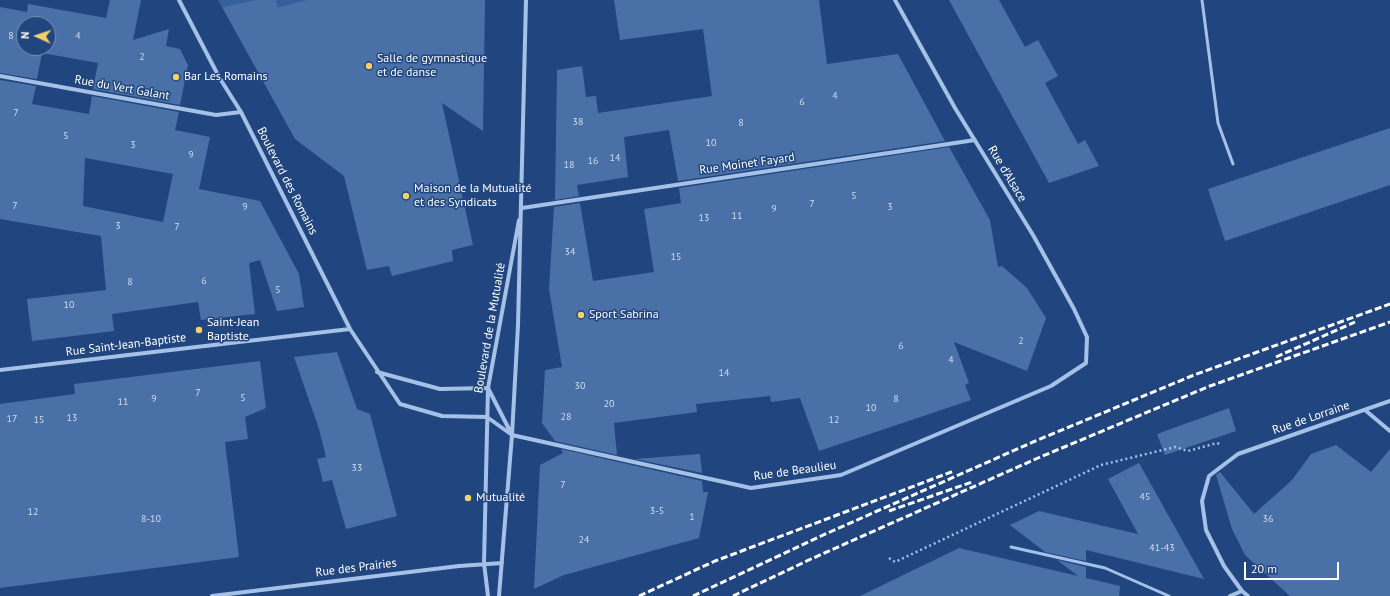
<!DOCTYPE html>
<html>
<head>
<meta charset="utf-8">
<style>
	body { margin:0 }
	#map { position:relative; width:1390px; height:596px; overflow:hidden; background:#21467f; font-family:"PT Sans",sans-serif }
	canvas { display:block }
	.north { position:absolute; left:16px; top:16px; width:40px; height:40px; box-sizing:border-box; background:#21467f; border:1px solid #7a90b2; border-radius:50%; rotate:273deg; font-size:11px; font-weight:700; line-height:16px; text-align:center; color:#fff }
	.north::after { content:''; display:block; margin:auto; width:14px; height:18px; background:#f3d168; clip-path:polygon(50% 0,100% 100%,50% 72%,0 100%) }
	.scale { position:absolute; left:1244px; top:562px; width:95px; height:18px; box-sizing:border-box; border:2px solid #fff; border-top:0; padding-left:5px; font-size:12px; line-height:14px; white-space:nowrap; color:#fff; -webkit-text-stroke:3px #21467f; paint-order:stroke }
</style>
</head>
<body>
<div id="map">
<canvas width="1390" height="596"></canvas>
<div class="north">N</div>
<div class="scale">20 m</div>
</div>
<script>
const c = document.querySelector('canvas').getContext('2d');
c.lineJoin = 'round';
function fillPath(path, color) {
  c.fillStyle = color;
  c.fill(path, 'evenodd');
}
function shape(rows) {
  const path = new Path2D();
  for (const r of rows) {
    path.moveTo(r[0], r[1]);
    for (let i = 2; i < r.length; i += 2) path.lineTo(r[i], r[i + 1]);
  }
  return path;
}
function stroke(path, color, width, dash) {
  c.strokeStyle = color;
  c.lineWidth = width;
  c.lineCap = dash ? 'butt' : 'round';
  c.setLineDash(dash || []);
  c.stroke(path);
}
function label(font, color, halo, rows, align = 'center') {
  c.font = font + ' "PT Sans",sans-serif';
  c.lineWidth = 3;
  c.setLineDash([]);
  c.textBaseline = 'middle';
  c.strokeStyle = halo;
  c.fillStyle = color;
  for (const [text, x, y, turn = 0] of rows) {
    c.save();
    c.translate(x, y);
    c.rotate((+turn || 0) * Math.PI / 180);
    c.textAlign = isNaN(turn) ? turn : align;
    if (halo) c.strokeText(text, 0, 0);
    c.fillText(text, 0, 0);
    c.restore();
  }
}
const green = shape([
	[218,0,255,0,222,7],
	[276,0,306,0,278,7]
]);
const building = shape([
	[110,0,141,0,133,40,169,29,166,46,180,49,188,65,180,105,93,89,98,63,42,53,37,79,0,73,0,7,27,12,28,4,106,18],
	[24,24,48,24,48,48,24,48],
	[255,0,276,0,278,7,306,0,485,0,483,131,442,103,473,245,452,250,453,261,392,276,389,266,367,270,344,176,295,139,222,7],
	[614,0,819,0,827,64,898,54,945,141,678,181,669,130,624,137,628,177,577,185,579,196,555,200,557,70,582,66,586,97,596,96,598,113,712,96,703,29,620,40],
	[949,0,999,0,1025,47,1038,40,1058,76,1045,83,1078,144,1085,140,1099,166,1049,183],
	[0,80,36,86,32,104,89,114,92,96,179,112,175,130,210,137,199,189,260,201,299,274,304,307,277,311,260,260,249,263,255,314,201,320,198,302,112,314,114,331,32,341,27,299,106,290,101,236,0,219],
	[85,158,173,174,163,222,83,206],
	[1390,128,1390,185,1225,241,1208,189],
	[949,147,990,220,998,267,1002,266,1027,288,1046,318,1027,371,954,342,969,383,965,385,971,400,819,451,800,398,771,402,770,396,696,404,697,412,614,423,617,455,555,441,542,423,545,370,562,367,549,289,554,207,580,203,593,281,654,272,644,209,681,203,679,188],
	[337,352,357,409,370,414,397,516,346,529,332,480,323,482,317,459,326,457,319,429,294,357],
	[260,361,266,408,245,417,248,439,225,442,239,557,0,588,0,404,75,394,74,384],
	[1229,408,1236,431,1165,455,1157,434],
	[1336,445,1371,472,1390,449,1390,596,1290,596,1245,555,1232,529,1216,475,1220,472,1254,514,1292,480,1311,454],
	[561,449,702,481,703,492,708,492,699,538,564,575,534,589,540,465,563,453],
	[700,454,702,473,635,459],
	[1139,463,1204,579,1086,550,1086,561,1045,552,1010,525,1039,511,1138,534,1108,479],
	[959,548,1078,576,1057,560,1086,567,1086,578,1120,586,1119,596,860,596]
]);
const path = shape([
	[889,558,895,562,1101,465,1175,447,1188,451,1217,443,1220,444]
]);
const service = shape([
	[1202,0,1218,123,1233,164],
	[1011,547,1105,568,1169,596]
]);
const minor = shape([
	[179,0,219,77,241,112,350,329,400,404,442,416,487,417],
	[0,76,216,115,241,112],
	[522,208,975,140],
	[0,370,350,329],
	[377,372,440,389,488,388,511,433],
	[1365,410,1390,431],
	[487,417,512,435,751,488,841,475,1051,386,1086,363,1087,337,1074,309,1033,235,955,108,895,0],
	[212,596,459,566,502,563],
	[488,596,484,563,488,388,519,220],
	[499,596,512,435,518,325,526,0],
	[1230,596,1242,591],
	[1248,596,1242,591,1224,566,1206,530,1202,501,1209,476,1238,454,1390,401]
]);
const rail = shape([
	[1276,357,1355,322],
	[889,511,972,482],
	[639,596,715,561,954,471],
	[693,596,821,536,1033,442,1194,375,1390,304],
	[733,596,811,559,1038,458,1162,406,1210,386,1390,322]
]);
const markers = [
	[369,66,4,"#f3d168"],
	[176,77,4,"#f3d168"],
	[406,196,4,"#f3d168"],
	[581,315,4,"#f3d168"],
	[199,330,4,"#f3d168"],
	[468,498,4,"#f3d168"]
];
const numberNames = [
	["8",11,36],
	["4",78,36],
	["2",142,57],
	["4",835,96],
	["6",802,102],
	["7",16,113],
	["38",578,122],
	["8",741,123],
	["5",66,136],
	["10",711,143],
	["3",133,145],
	["9",191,155],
	["14",615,158],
	["16",593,161],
	["18",569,165],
	["5",854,196],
	["7",812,204],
	["7",15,206],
	["9",245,207],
	["3",890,207],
	["9",774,209],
	["11",737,216],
	["13",704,218],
	["3",118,226],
	["7",177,227],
	["34",570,252],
	["15",676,257],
	["6",204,281],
	["8",130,282],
	["5",278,290],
	["10",69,305],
	["2",1021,341],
	["6",901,346],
	["4",951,360],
	["14",724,373],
	["30",580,386],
	["7",198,393],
	["5",243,398],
	["9",154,399],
	["8",896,399],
	["11",123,402],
	["20",609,404],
	["10",871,408],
	["28",566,417],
	["13",72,418],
	["17",12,419],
	["15",39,420],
	["12",834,420],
	["33",357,468],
	["7",563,485],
	["45",1145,497],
	["3-5",657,511],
	["12",33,512],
	["1",692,517],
	["8-10",151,519],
	["36",1268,519],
	["24",584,540],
	["41-43",1162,548]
];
const poiNames = [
	["Salle de gymnastique",377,59],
	["et de danse",377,73],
	["Bar Les Romains",184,77],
	["Maison de la Mutualité",414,189],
	["et des Syndicats",414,203],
	["Sport Sabrina",589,315],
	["Saint-Jean",207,323],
	["Baptiste",207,337],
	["Mutualité",476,498]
];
const streetNames = [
	["Rue du Vert Galant",122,88,10],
	["Rue Moinet Fayard",747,164,-8],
	["Rue d'Alsace",1007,174,59],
	["Boulevard des Romains",287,181,63],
	["Boulevard de la Mutualité",490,328,-80],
	["Rue Saint-Jean-Baptiste",126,345,-7],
	["Rue de Lorraine",1311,418,-19],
	["Rue de Beaulieu",795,471,-8],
	["Rue des Prairies",356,568,-7]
];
fillPath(green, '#355f9d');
fillPath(building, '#4a70a8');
stroke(path, '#a6c1e7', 2.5, [2, 3]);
stroke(service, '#a6c1e7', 3);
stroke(minor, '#a6c1e7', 4);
stroke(rail, '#fff', 3, [7, 3]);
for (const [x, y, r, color] of markers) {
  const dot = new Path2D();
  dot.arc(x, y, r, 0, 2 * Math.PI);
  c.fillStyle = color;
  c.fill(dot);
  stroke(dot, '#21467f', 1.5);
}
label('10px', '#d2dbe9', null, numberNames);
label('12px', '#fff', '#21467f', poiNames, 'left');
label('12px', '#fff', '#21467f', streetNames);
</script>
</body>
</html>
